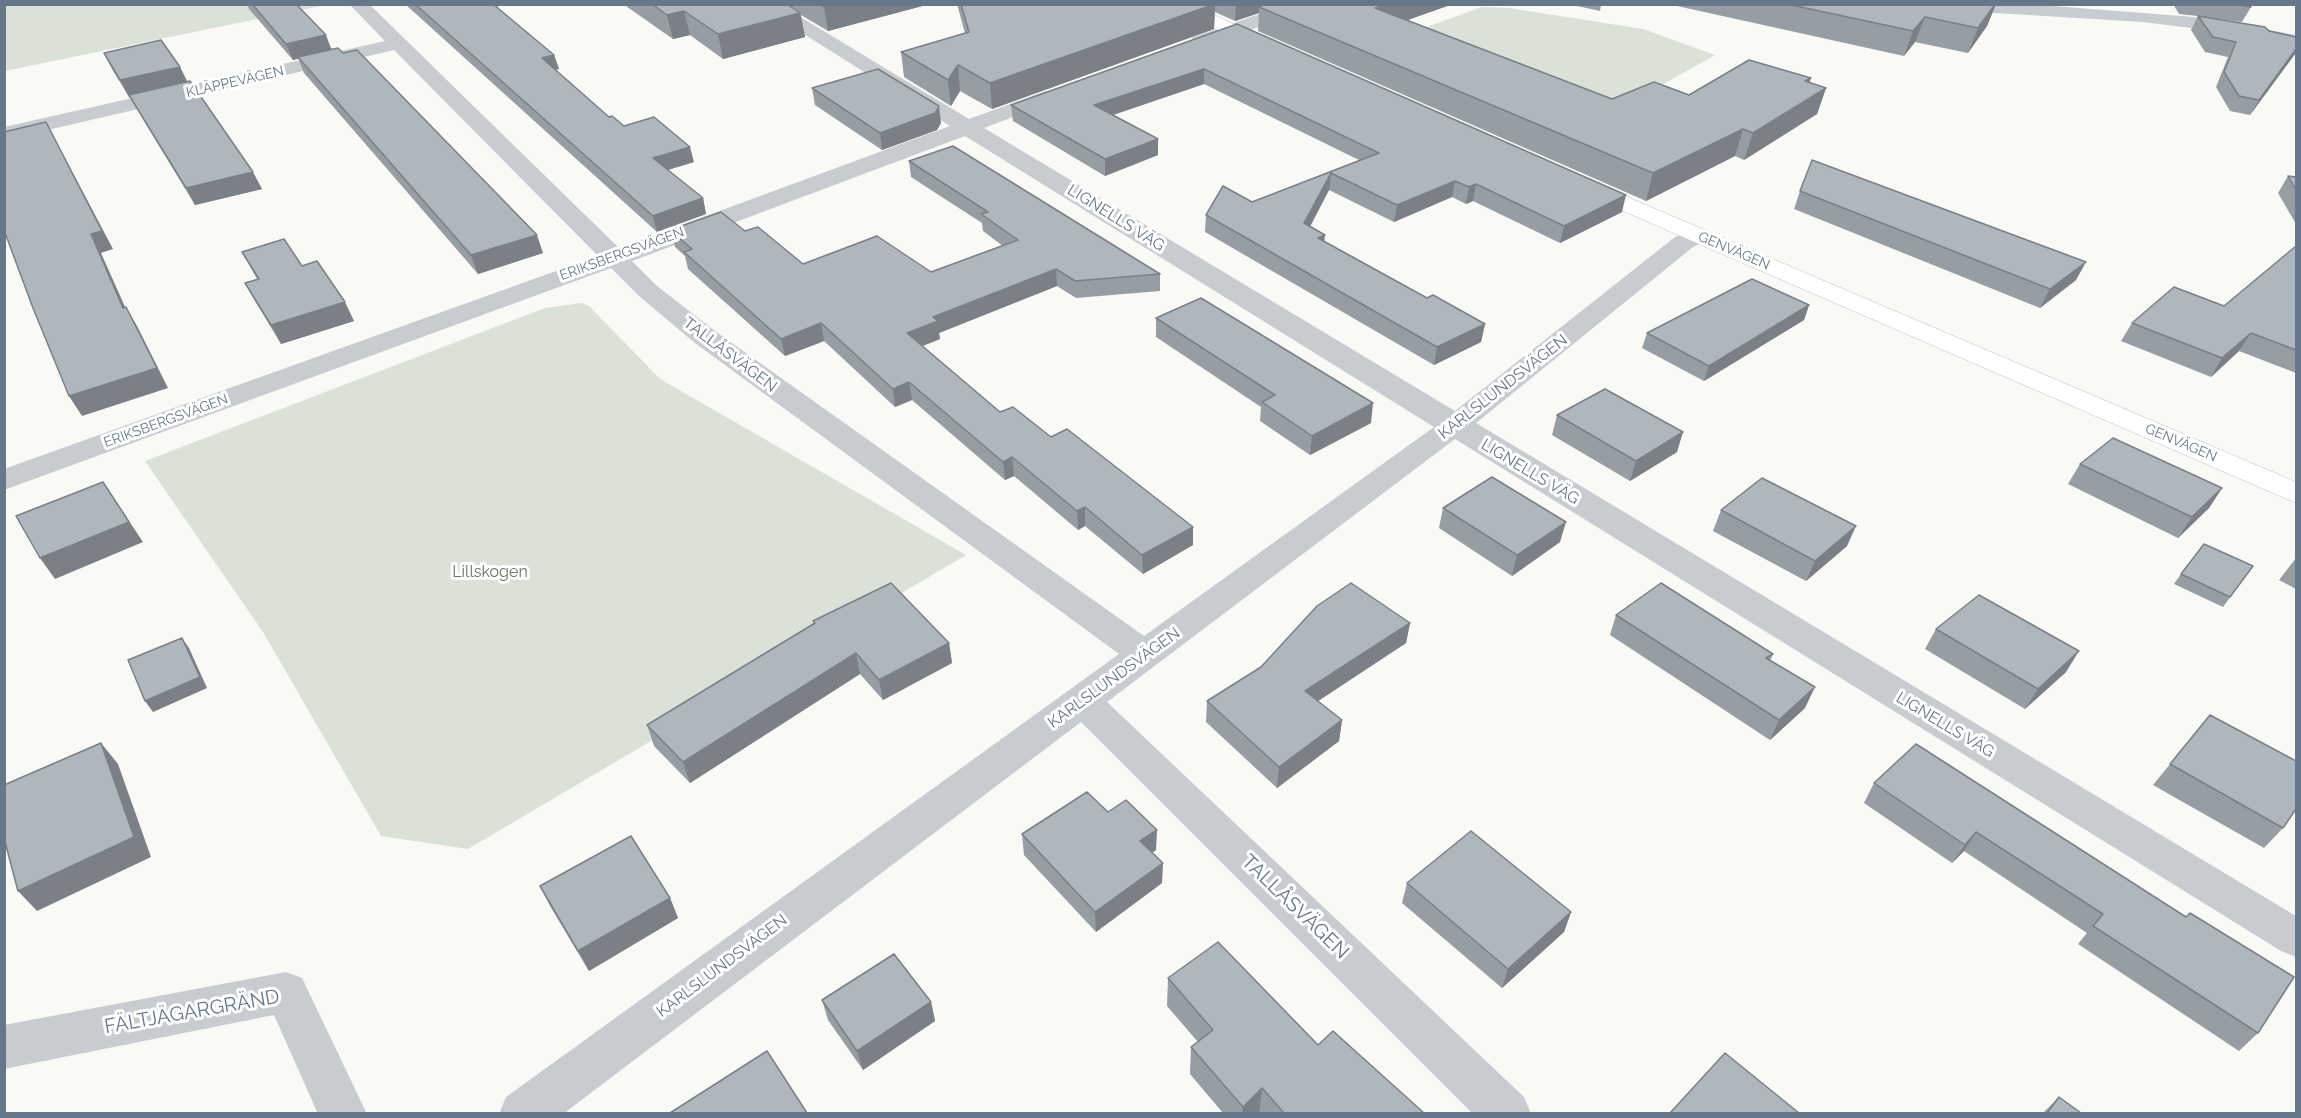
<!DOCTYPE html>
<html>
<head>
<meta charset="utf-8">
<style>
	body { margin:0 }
	#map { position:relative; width:2301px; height:1118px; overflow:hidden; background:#f9f9f6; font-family:Raleway,sans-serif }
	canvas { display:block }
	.frame { position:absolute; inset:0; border:6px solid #64788a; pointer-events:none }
</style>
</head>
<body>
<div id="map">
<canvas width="2301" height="1118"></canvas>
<div class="frame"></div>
</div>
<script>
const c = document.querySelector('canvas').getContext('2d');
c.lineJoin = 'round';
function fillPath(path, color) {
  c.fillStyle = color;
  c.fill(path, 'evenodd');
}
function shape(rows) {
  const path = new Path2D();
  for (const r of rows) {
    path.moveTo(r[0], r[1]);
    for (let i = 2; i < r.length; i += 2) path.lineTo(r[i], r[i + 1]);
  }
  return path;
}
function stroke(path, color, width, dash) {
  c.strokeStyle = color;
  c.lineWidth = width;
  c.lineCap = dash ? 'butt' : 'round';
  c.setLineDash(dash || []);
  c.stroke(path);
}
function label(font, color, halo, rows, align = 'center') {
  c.font = font + ' Raleway,sans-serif';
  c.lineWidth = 6;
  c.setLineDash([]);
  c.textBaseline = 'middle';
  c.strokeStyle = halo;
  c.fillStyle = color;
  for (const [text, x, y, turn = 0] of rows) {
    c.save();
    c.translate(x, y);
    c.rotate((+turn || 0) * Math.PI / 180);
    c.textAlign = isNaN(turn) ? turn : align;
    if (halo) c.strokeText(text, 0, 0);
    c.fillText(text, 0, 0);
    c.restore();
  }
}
const green = shape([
	[5,5,325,5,5,71],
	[1482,7,1509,8,1643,29,1715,55,1614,112,1413,32],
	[582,303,589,306,660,379,966,555,468,849,381,836,263,632,145,461,545,308]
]);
const street = shape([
	[349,4,369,4,619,248,950,126,756,4,779,4,969,119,1046,91,1060,91,1063,95,1060,99,984,128,1455,411,1675,237,1698,228,1707,230,1710,235,1707,240,1693,247,1476,423,2296,916,2296,957,2281,951,1455,439,1107,702,1524,1097,1531,1114,1473,1114,1081,722,563,1114,499,1114,506,1097,1119,654,695,343,639,296,611,268,4,490,4,469,598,256,394,50,4,140,4,127,385,41,349,4],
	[965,136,1434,427,1144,636,715,331,657,286,632,261,965,136],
	[1289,4,1317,4,1314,8,1207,45,1200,47,1191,41,1193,37,1289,4],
	[1921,4,2027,4,2207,18,2296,35,2296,47,2207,30,2143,22,1930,9,1921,4],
	[286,972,302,978,367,1114,318,1114,274,1015,4,1069,4,1025,286,972]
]);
const secondary = shape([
	[1165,4,1190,4,1275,43,1278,47,1275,51,1261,51,1165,4],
	[1585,179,2296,482,2296,503,1577,191,1574,186,1577,181,1585,179]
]);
const wall = shape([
	[247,4,296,4,332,49,543,253,478,274,304,73,298,58,293,60,249,9],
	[405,4,501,4,496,8,554,55,559,69,555,70,609,117,624,126,694,162,668,170,703,198,706,214,657,232],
	[623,4,930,4,828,31,801,15,805,37,723,59,690,35,673,39],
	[957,4,1453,4,1408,20,1612,99,1689,95,1809,82,1826,88,1817,114,1744,160,1735,156,1646,201,1258,31,1259,13,1235,21,1215,12,1214,29,992,109,960,91,951,106,904,77,901,52,965,33],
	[1568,4,1601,4,1600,11],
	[1668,4,1996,4,1987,26,1968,53,1915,42,1904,56],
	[2173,4,2249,4,2251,7,2242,22,2218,19,2296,37,2296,51,2295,54,2250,115,2230,111,2216,87,2228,57,2205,52,2191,30,2198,16,2179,14],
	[1237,24,1622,212,1560,243,1473,201,1466,204,1452,197,1394,222,1329,190,1310,227,1324,242,1427,298,1485,324,1481,342,1434,365,1205,232,1206,215,1252,202,1359,160,1204,84,1113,115,1158,139,1158,155,1105,176,1013,121,1011,105],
	[104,53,180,67,187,82,262,189,195,205,138,111,130,96,129,97,112,69],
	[812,88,941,123,937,130,882,150,815,105],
	[909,161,1160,274,1160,291,1076,298,1057,286,939,333,940,339,922,346,1000,412,1051,437,1193,545,1143,574,1085,526,1078,530,1014,476,1005,480,912,400,895,407,824,341,785,356,688,269,685,256,675,247,670,230,745,231,803,264,931,272,1003,246,983,231,982,223,911,177],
	[2288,176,2296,177,2296,224,2278,193],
	[1800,191,2076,280,2040,308,1794,209],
	[2296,246,2296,373,2239,351,2211,377,2121,341,2132,323,2224,306],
	[242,252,302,266,354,321,281,344,255,301,245,283,257,279],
	[1809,305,1804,320,1704,381,1642,348,1647,333],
	[1156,318,1371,423,1310,455,1260,421,1261,407,1156,337],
	[1557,415,1677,452,1630,481,1552,435],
	[2080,464,2222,488,2209,508,2178,538,2068,484],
	[1443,508,1560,542,1512,576,1439,528],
	[1721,510,1847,546,1806,581,1713,531],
	[2296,558,2296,589,2279,580],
	[2253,566,2223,607,2174,584,2181,574],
	[1616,615,1773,654,1770,661,1805,708,1770,740,1610,635],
	[813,621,949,643,952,663,883,700,860,674,690,783,654,746,647,725,814,624],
	[1410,623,1406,643,1318,701,1342,720,1339,741,1277,788,1206,722,1207,701],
	[1936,629,2066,672,2025,709,1925,649],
	[2210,715,2283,828,2264,848,2153,785],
	[1916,744,2258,1033,2239,1051,2078,944,2087,933,1964,851,1952,863,1864,803,1874,783],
	[1108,812,1156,850,1152,853,1162,883,1096,932,1024,855,1022,834],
	[1407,883,1571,912,1564,932,1502,988,1402,903],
	[540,886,670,898,678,918,589,971,550,906],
	[1168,978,1318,1045,1424,1113,1223,1113,1190,1074,1191,1047,1198,1042,1167,1006],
	[822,1000,931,1002,935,1021,863,1070,828,1020],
	[2059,1097,2081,1113,2043,1113]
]);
const shadedWall = shape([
	[833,4,930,4,828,31,824,7],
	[1215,4,1214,29,992,109,990,83],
	[1236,4,1281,4,1259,7,1259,13,1235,21],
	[1386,4,1453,4,1373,32,1375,8],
	[1995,4,1996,4,1987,26,1968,53,1978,28],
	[684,11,690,35,673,39,667,15],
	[800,13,805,37,723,59,718,34],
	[1925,17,1915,42,1904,56,1913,31],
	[326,35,332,51,293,60,286,44],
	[2296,49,2295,54,2250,115,2259,100],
	[554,55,559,69,546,72,542,58],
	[958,65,960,91,951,106,948,80],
	[180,67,188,83,129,97,120,80],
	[1204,69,1204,84,1095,121,1094,105],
	[1811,78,1803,102,1826,88,1817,114,1744,160,1753,133,1805,81],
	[939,106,941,123,937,130,882,150,880,133],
	[46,122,113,249,101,253,134,327,123,308,91,234],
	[1743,129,1735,156,1646,201,1653,173],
	[1158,139,1158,155,1105,176,1105,159],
	[690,147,694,162,657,173,653,158],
	[253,172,262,189,195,205,186,188],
	[1331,173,1329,190,1302,241,1304,223],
	[1455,181,1452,197,1394,222,1397,205],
	[1476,184,1473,201,1466,204,1469,187],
	[1626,195,1622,212,1560,243,1564,226],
	[703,198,706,214,657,232,653,216],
	[537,235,543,253,478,274,471,255],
	[1325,235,1323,253,1318,238],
	[2086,262,2076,280,2040,308,2050,289],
	[1056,269,1057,286,939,333,940,339,910,351,907,333,933,317],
	[345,302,354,321,281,344,271,325],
	[1809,305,1804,320,1704,381,1709,366],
	[126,307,137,326,168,388,82,416,69,396],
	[821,323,824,341,785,356,781,339],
	[1485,324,1481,342,1434,365,1437,347],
	[2251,333,2239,351,2211,377,2222,358],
	[909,382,912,400,895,407,893,389],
	[1373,403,1371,423,1310,455,1312,436],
	[1683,432,1677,452,1630,481,1636,461],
	[1012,457,1014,476,1005,480,1003,462],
	[103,482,143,542,55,579,40,558],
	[2222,488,2209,508,2178,538,2192,517],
	[1085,507,1085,526,1078,530,1077,511],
	[1566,522,1560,542,1512,576,1517,555],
	[1856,526,1847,546,1806,581,1815,561],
	[1193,527,1193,545,1143,574,1142,555],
	[1410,623,1406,643,1303,711,1305,691],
	[182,638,189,648,207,688,153,712,145,701],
	[949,643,952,663,883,700,879,680],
	[2079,651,2066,672,2025,709,2038,689],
	[856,653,860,674,690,783,683,762],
	[1815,687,1805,708,1770,740,1779,720],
	[1342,720,1339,741,1277,788,1279,767],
	[101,743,118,764,151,857,37,911,18,891],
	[1157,830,1156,850,1140,861,1140,841],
	[1976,832,1964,851,1952,863,1965,845],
	[1163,863,1162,883,1096,932,1095,912],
	[670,898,678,918,589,971,578,951],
	[1571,912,1564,932,1502,988,1508,969],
	[931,1002,935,1021,863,1070,857,1051],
	[1262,1088,1259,1113,1242,1113,1243,1107]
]);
const building = shape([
	[252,4,296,4,326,35,286,44,252,4],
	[415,4,493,4,554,55,542,58,609,117,612,116,624,126,654,117,690,147,653,158,703,198,653,216,415,4],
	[652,4,787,4,800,13,718,34,684,11,667,15,652,4],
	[820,4,833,4,824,7,820,4],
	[961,4,1215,4,990,83,958,65,948,80,901,52,969,32,961,4],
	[1265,4,1386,4,1375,8,1612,99,1654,82,1689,95,1749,60,1811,78,1805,81,1826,88,1753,133,1743,129,1653,173,1259,7,1265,4],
	[1787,4,1995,4,1978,28,1925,17,1913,31,1787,4],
	[2232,4,2249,4,2251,7,2232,4],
	[2198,16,2265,27,2269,31,2296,37,2296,49,2259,100,2239,96,2224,72,2236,42,2213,37,2198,16],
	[1237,24,1626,195,1564,226,1476,184,1469,187,1455,181,1397,205,1331,173,1304,223,1325,235,1318,238,1427,298,1433,295,1485,324,1437,347,1206,215,1223,186,1252,202,1379,153,1204,69,1094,105,1158,139,1105,159,1011,105,1237,24],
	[161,40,180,67,120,80,104,53,161,40],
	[338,48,343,53,357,50,537,235,471,255,298,57,338,48],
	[878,69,939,106,935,113,880,133,812,88,878,69],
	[190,81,253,172,186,188,129,95,190,81],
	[46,122,102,231,91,234,123,308,126,307,157,368,69,396,33,308,4,230,4,132,46,122],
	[953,146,1160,274,1075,281,1056,269,933,317,938,321,907,333,1000,412,1013,407,1051,437,1067,429,1193,527,1142,555,1085,507,1077,511,1012,457,1003,462,909,382,893,389,821,323,781,339,684,252,692,249,670,230,721,212,745,231,758,227,803,264,877,236,931,272,1018,240,981,214,988,212,909,161,953,146],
	[1812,160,2086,262,2050,289,1800,191,1812,160],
	[2288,176,2296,177,2296,190,2288,176],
	[284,239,302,266,317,261,345,302,271,325,245,283,259,279,242,252,284,239],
	[2296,246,2296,350,2251,333,2222,358,2132,323,2174,287,2224,306,2296,246],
	[1752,279,1809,305,1709,366,1647,333,1752,279],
	[1201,298,1373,403,1312,436,1262,402,1275,395,1156,318,1201,298],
	[1605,389,1683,432,1636,461,1557,415,1605,389],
	[2113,438,2222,488,2192,517,2080,464,2113,438],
	[1492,477,1566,522,1517,555,1443,508,1492,477],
	[1762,478,1856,526,1815,561,1721,510,1762,478],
	[103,482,129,522,40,558,16,516,103,482],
	[2204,544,2253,566,2230,597,2181,574,2204,544],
	[891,583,949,643,879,680,856,653,683,762,647,725,815,623,813,621,891,583],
	[1351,583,1410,623,1305,691,1342,720,1279,767,1207,701,1261,667,1317,606,1351,583],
	[1661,583,1773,654,1766,658,1815,687,1779,720,1616,615,1661,583],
	[1979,595,2079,651,2038,689,1936,629,1979,595],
	[182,638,200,677,145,701,128,660,182,638],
	[2210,715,2296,761,2296,809,2283,828,2170,764,2210,715],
	[101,743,134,837,18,891,4,838,4,785,101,743],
	[1916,744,2186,917,2190,913,2294,977,2258,1033,2093,926,2103,914,1976,832,1965,845,1874,783,1916,744],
	[1087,792,1108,812,1126,800,1157,830,1140,841,1163,863,1095,912,1022,834,1087,792],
	[1471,831,1571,912,1508,969,1407,883,1471,831],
	[631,836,670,898,578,951,540,886,631,836],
	[1218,942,1318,1045,1333,1031,1424,1113,1284,1113,1262,1088,1243,1107,1191,1047,1213,1030,1168,978,1218,942],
	[894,954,931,1002,857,1051,822,1000,894,954],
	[767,1051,807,1113,670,1113,767,1051],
	[1725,1053,1799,1113,1670,1113,1725,1053],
	[2059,1097,2081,1113,2047,1113,2059,1097]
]);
const farStreetnames = [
	["KLÄPPEVÄGEN",235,82,-13],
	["GENVÄGEN",1734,251,23],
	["ERIKSBERGSVÄGEN",622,254,-20],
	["ERIKSBERGSVÄGEN",166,421,-20],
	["GENVÄGEN",2181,443,23]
];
const streetNames = [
	["LIGNELLS VÄG",1116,218,32],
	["TALLÅSVÄGEN",730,355,37],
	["KARLSLUNDSVÄGEN",1503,387,-38],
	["LIGNELLS VÄG",1530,472,31],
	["KARLSLUNDSVÄGEN",1114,678,-36],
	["LIGNELLS VÄG",1945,725,31],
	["KARLSLUNDSVÄGEN",722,966,-37]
];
const parkNames = [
	["Lillskogen",490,572]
];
const nearStreetnames = [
	["TALLÅSVÄGEN",1295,907,44],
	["FÄLTJÄGARGRÄND",192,1012,-10]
];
fillPath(green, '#dae1d6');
stroke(secondary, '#babfc4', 1);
fillPath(street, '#c8ccd0');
fillPath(secondary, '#fff');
fillPath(wall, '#969da3');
fillPath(shadedWall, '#7a8085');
fillPath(building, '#aeb7be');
stroke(building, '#7a8085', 1.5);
label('14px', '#64788a', '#fff', farStreetnames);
label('16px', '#64788a', '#fff', streetNames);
label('16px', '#657a60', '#fff', parkNames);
label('20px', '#64788a', '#fff', nearStreetnames);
</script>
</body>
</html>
